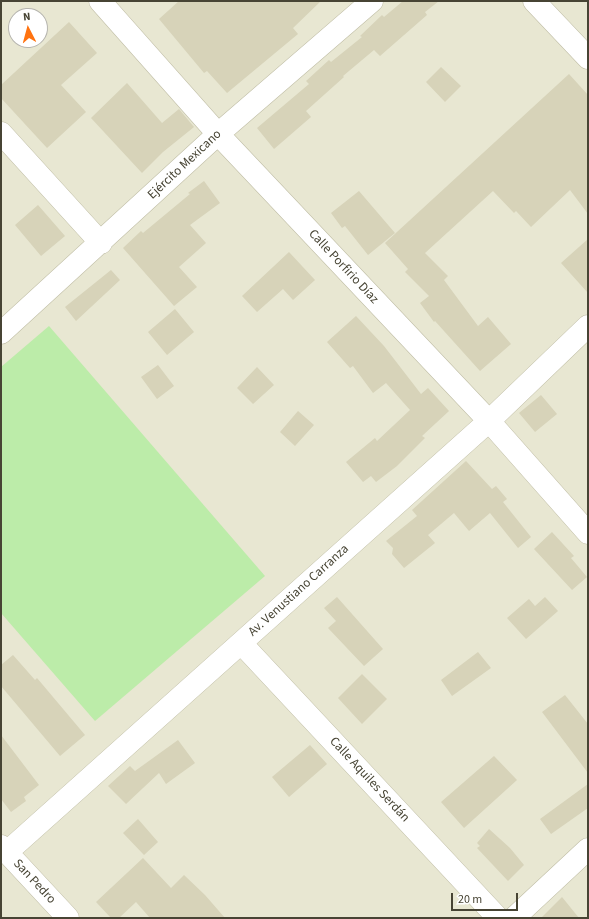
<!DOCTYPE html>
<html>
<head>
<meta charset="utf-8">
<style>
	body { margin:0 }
	#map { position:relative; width:589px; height:919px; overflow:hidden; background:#f4f3e4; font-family:"Source Sans 3",sans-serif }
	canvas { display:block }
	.frame { position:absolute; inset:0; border:2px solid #474434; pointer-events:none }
	.north { position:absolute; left:8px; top:8px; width:40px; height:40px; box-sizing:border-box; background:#fff; border:1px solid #b5b4ae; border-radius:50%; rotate:354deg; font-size:11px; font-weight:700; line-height:16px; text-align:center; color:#474434 }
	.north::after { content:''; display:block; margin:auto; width:14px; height:18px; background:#ff7310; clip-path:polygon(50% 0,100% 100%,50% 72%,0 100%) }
	.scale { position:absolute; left:451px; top:893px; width:67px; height:18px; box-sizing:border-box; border:2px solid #474434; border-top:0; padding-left:5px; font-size:12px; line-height:14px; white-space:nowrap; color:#474434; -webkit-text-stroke:3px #fff; paint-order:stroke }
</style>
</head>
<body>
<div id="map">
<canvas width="589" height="919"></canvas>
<div class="frame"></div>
<div class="north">N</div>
<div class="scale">20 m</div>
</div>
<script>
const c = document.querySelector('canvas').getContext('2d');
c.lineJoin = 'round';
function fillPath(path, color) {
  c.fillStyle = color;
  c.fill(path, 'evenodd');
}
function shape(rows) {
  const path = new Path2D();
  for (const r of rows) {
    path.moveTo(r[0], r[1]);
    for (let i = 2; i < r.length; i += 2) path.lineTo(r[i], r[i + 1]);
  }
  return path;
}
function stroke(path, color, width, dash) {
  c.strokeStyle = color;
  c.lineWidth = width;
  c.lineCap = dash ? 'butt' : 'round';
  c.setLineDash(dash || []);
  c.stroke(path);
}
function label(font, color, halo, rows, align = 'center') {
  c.font = font + ' "Source Sans 3",sans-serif';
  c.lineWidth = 3;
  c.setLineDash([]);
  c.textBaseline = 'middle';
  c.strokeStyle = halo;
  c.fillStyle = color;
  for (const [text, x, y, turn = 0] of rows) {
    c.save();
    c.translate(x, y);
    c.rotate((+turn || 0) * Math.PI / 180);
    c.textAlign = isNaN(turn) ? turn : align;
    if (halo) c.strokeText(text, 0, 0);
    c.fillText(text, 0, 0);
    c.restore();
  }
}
const residential = shape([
	[1,1,588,1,588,918,1,918],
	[16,16,40,16,40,40,16,40]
]);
const green = shape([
	[49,326,265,576,95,721,1,613,1,367]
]);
const building = shape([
	[179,1,321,1,293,28,298,34,227,93,207,71,204,73,159,19],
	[403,1,439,1,425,12,427,15,380,56,374,50,343,76,344,77,306,111,311,117,274,149,257,128,309,84,306,81,329,60,331,62,362,37,360,36,382,15,384,17],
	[69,22,97,53,61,85,86,112,47,148,1,98,1,85],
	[441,67,461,86,445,102,426,82],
	[569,74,588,95,588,214,570,190,531,227,516,211,514,213,493,191,425,253,448,276,444,280,478,326,488,317,511,344,480,371,435,321,434,322,420,303,429,296,405,272,408,269,385,243],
	[127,83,162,123,179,109,194,127,163,152,142,173,91,118],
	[204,181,220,203,190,225,206,243,179,267,197,287,174,306,123,248,141,231,143,233,190,194,188,193],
	[359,191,395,233,368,255,345,226,342,228,331,213],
	[38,205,65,236,41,256,15,225],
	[588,239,588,293,561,263],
	[289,252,315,280,293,300,283,289,257,312,242,296],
	[111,270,120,280,76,321,65,307],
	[175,309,194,332,167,355,148,332],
	[356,316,384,346,421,394,428,388,449,411,422,436,425,438,397,466,376,482,371,476,363,482,346,462,375,438,377,441,410,410,386,383,373,393,353,366,350,368,327,342],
	[158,365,174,386,157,399,141,377],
	[257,367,274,385,253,404,237,388],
	[541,395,557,414,535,432,519,413],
	[298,411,314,425,295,446,280,432],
	[466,461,492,489,496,486,507,499,503,502,531,537,518,548,490,513,469,531,454,513,428,535,435,543,404,568,392,554,393,548,386,541,417,516,412,510],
	[552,532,574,556,571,558,587,577,572,590,534,549],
	[337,597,383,649,364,666,328,628,336,621,324,608],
	[545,597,558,611,526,639,507,618,529,599,535,606],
	[478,652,491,668,452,696,441,680],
	[13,655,35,680,37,678,85,735,60,756,1,686,1,665],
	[362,674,387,699,362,724,338,698],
	[565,695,588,724,588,773,542,712],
	[1,735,39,785,24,797,26,801,11,812,1,799],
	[178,740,195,763,166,784,159,773,126,804,108,786,130,766,135,771],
	[310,745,327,764,289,797,272,777],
	[494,756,517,780,464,828,441,802],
	[588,784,588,808,551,834,540,819],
	[138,819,158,842,144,855,123,833],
	[489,829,510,848,524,865,508,881,477,848,480,846,477,843],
	[143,858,171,888,184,875,205,895,225,918,150,918,136,902,119,918,111,918,96,902],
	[562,897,579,918,541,918]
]);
const minor = shape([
	[100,1,218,134,489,421,588,533],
	[534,1,588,58],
	[1,133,101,243],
	[1,333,218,134,372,1],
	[241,643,498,918],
	[1,846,68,918],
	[6,853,489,421,588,326],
	[514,918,588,849]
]);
const streetNames = [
	["Ejército Mexicano",185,165,-43],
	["Calle Porfirio Díaz",343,267,47],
	["Av. Venustiano Carranza",299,591,-42],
	["Calle Aquiles Serdán",369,780,47],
	["San Pedro",34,882,47]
];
fillPath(residential, '#e8e7d2');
fillPath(green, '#bceca9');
fillPath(building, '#d7d3b9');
stroke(minor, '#c0bea6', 23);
stroke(minor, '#fff', 22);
label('13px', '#474434', '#fff', streetNames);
</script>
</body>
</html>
